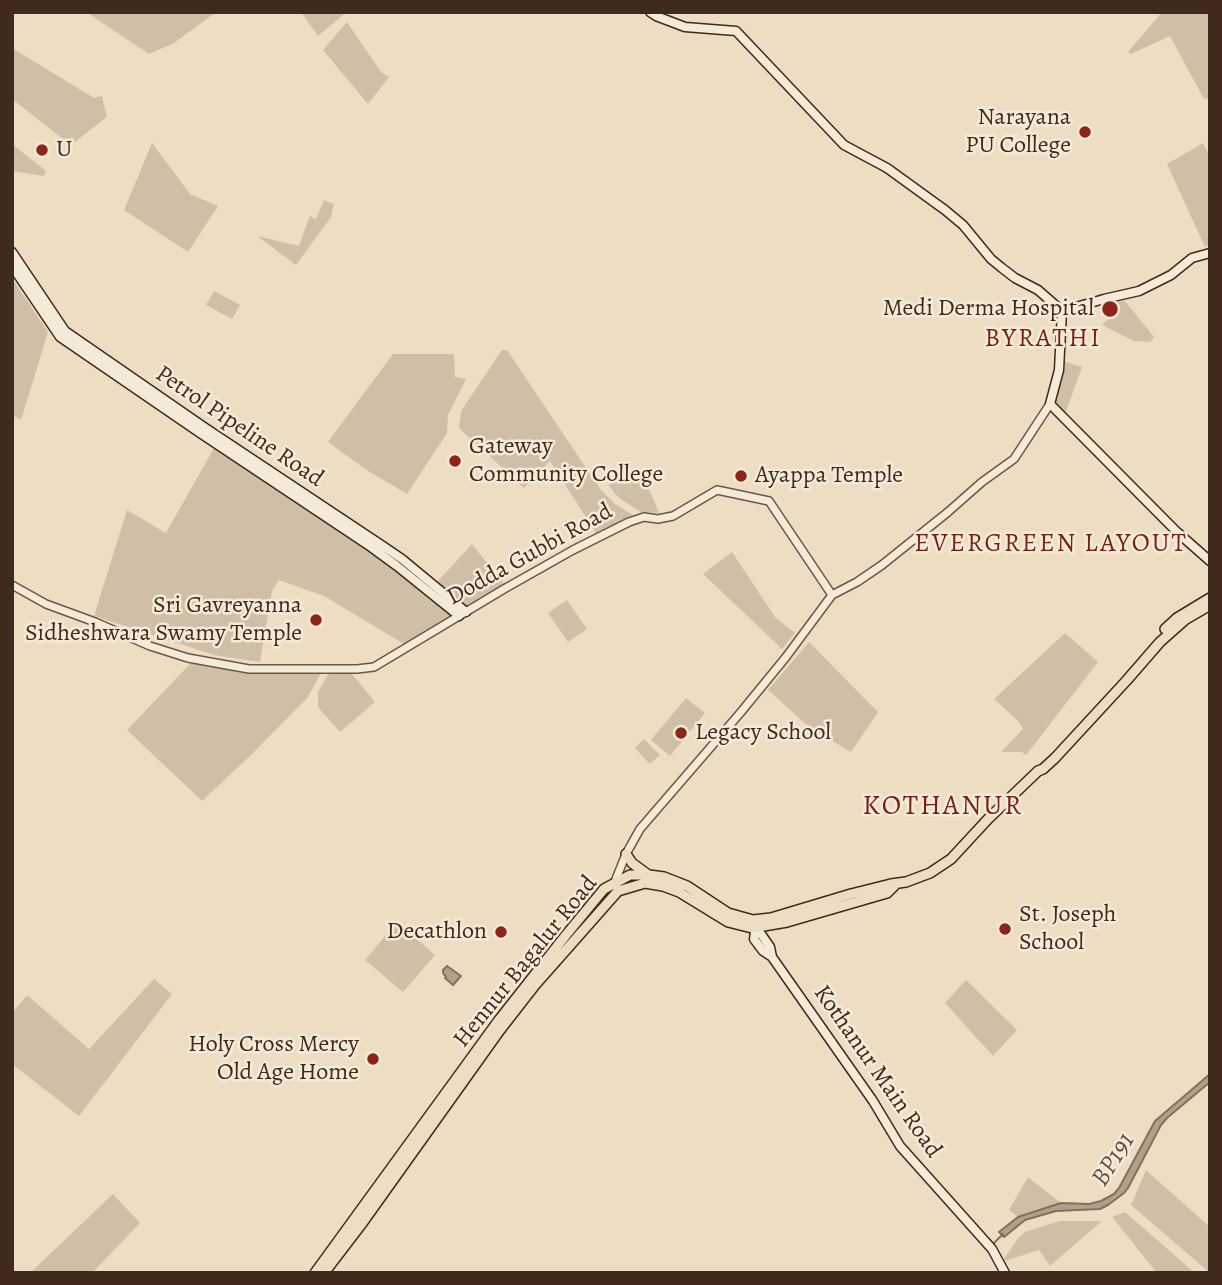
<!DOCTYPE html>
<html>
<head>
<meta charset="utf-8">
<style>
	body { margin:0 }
	#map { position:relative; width:1222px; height:1285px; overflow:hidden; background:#eddec3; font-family:Alegreya,serif }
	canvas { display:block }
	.frame { position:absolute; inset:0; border:14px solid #40291d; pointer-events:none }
</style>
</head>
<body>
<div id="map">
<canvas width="1222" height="1285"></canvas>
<div class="frame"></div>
</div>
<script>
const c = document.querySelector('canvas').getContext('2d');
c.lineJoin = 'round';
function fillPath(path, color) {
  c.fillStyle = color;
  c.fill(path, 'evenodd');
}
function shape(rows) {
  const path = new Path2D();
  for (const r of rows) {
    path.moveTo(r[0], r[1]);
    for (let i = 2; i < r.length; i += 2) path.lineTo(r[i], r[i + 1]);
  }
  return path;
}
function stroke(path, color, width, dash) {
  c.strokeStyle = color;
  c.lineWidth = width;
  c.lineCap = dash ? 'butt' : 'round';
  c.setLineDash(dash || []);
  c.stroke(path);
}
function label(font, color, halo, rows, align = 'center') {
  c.font = font + ' Alegreya,serif';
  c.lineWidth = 5;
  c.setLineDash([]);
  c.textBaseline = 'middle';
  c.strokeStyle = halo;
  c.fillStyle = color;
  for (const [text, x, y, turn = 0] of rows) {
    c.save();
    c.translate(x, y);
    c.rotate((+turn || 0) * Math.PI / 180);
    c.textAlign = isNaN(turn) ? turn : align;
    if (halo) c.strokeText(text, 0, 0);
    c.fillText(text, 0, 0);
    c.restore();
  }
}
const green = shape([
	[86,12,216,12,174,43,149,54],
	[301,12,343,12,343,15,318,36],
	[1162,12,1210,12,1210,98,1204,99,1170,36,1131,54,1128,52],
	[347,22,381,72,389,77,368,104,323,50],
	[12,48,94,98,102,96,107,117,71,145,12,99],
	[152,143,190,194,218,206,188,252,124,210],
	[1203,143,1210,157,1210,244,1205,247,1167,164],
	[12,144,46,171,44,176,12,171],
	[324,200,334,204,331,217,296,265,257,236,299,246,310,216,316,219],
	[12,278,48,332,21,420,12,415],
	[214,291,240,305,232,319,206,305],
	[1125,301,1154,337,1150,342,1134,341,1102,325,1118,310,1112,303],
	[502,350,507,350,601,490,615,504,633,515,596,533,550,461,524,488,459,428,461,411],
	[393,354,454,354,455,377,466,379,448,415,447,433,407,494,365,469,328,442],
	[1063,361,1082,367,1065,414,1055,405],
	[214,448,376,554,452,615,404,644,324,596,279,580,272,591,260,662,214,655,94,616,127,510,166,533],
	[642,472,659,513,641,512,619,498,608,485],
	[472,544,504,584,466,606,437,582],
	[732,552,775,617,795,633,782,649,703,574],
	[567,600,587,629,568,642,548,613],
	[1065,633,1098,662,1026,755,1022,752,1001,752,1023,729,1018,721,994,699],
	[809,642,878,712,851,752,809,727,768,690],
	[191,663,249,674,321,673,308,697,252,754,202,801,127,730],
	[329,673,352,674,375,702,340,732,318,707,318,692],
	[686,698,705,713,670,756,651,740],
	[644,739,660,755,650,764,635,748],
	[397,922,435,955,403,992,365,960],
	[154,979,172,994,79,1116,12,1064,12,1013,27,995,89,1049],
	[966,980,1017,1030,993,1056,945,1003],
	[1146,1170,1210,1227,1210,1273,1131,1205],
	[1028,1177,1061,1203,1018,1217,1009,1210],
	[113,1194,140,1223,92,1273,30,1273],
	[1125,1212,1195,1273,1157,1273,1112,1217],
	[1060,1221,1102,1221,1050,1266,1039,1250,1005,1261,1004,1259,1018,1238,1025,1232]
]);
const water = shape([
	[447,966,461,976,453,985,445,978,446,977,443,973,443,970,447,966],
	[1210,1074,1210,1082,1167,1118,1161,1125,1128,1188,1124,1193,1108,1205,1100,1209,1056,1211,1025,1220,1004,1237,999,1232,1018,1217,1061,1203,1089,1204,1101,1201,1114,1194,1119,1188,1155,1121,1210,1074]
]);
const stream = shape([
	[994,1243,1003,1234]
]);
const tertiary = shape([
	[12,585,46,604,95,622,150,646,188,658,249,669,357,669,374,667,504,589,573,550,629,522,644,517,658,519,673,516,717,490,769,501,832,595],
	[614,884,626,854,640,829,741,712,786,657,832,595,857,582,882,565,948,512,982,482,1014,459,1050,404]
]);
const secondary = shape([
	[650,12,656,16,685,27,736,31,844,145,887,168,945,210,963,225,991,259,1002,268,1015,278,1038,290,1062,311,1059,370,1050,404,1177,532,1210,561],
	[12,252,65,331,204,427,383,546,402,559,466,612],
	[12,266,60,337,200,433,371,547,397,566,459,616],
	[1062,311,1104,299,1139,291,1171,275,1192,258,1210,253],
	[755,932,761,934,770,947,772,957,873,1101,900,1146,992,1249,1005,1273],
	[755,932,754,939,763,951,772,957]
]);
const primary = shape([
	[1165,629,1177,618,1210,598],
	[626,854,632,863,647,874],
	[315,1273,499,1020,566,935,604,889,630,875,649,875,664,877,687,886,728,913,753,920,771,918,851,894,891,884,906,882,930,873,951,859,988,819,1038,771,1043,769,1055,758,1127,680,1160,642,1186,619,1210,605],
	[324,1273,363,1222,500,1030,535,985,618,891,645,883,663,886,679,892,728,922,752,928,787,922,887,893,896,884]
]);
const markers = [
	[1085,132,7,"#8f2418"],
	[42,150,7,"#8f2418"],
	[1110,309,9,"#8f2418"],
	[455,461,7,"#8f2418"],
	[741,476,7,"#8f2418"],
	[316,620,7,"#8f2418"],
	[681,733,7,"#8f2418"],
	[1005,929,7,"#8f2418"],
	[501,932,7,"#8f2418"],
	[373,1059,7,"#8f2418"]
];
const poiNames = [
	["Narayana",1071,118],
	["PU College",1071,146],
	["U",56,150,"left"],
	["Medi Derma Hospital",1094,309],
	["Gateway",469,447,"left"],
	["Community College",469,475,"left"],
	["Ayappa Temple",755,476,"left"],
	["Sri Gavreyanna",302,606],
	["Sidheshwara Swamy Temple",302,634],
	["Legacy School",695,733,"left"],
	["St. Joseph",1019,915,"left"],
	["School",1019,943,"left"],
	["Decathlon",487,932],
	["Holy Cross Mercy",359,1045],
	["Old Age Home",359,1073]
];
const streetNames = [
	["Petrol Pipeline Road",239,427,34],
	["Dodda Gubbi Road",530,555,-29],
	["Hennur Bagalur Road",526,962,-51],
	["Kothanur Main Road",877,1072,55]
];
const neighbourhoodNames = [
	["BYRATHI",1043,340],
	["EVERGREEN LAYOUT",1051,545]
];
const waterNames = [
	["BP191",1114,1160,-58]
];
const quarterNames = [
	["KOTHANUR",943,807]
];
fillPath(green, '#d0bfa7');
fillPath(water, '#b2a08b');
stroke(water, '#84705f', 2);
stroke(stream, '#84705f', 2);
stroke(tertiary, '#6b5646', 10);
stroke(secondary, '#40291d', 11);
stroke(primary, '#40291d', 12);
stroke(tertiary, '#f3ead8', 7);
stroke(secondary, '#f3ead8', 8);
stroke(primary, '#eddec3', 9);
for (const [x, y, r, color] of markers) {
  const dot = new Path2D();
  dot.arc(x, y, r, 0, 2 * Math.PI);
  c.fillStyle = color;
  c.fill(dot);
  stroke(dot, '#f3ead8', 2.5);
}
label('24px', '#40291d', '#f3ead8', poiNames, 'right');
label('24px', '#40291d', '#f3ead8', streetNames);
c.letterSpacing = '2px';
label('26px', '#7a1f14', '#f3ead8', neighbourhoodNames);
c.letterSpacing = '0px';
label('italic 26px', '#624d3e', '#f3ead8', waterNames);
c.letterSpacing = '2px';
label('28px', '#7a1f14', '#f3ead8', quarterNames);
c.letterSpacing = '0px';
</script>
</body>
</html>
